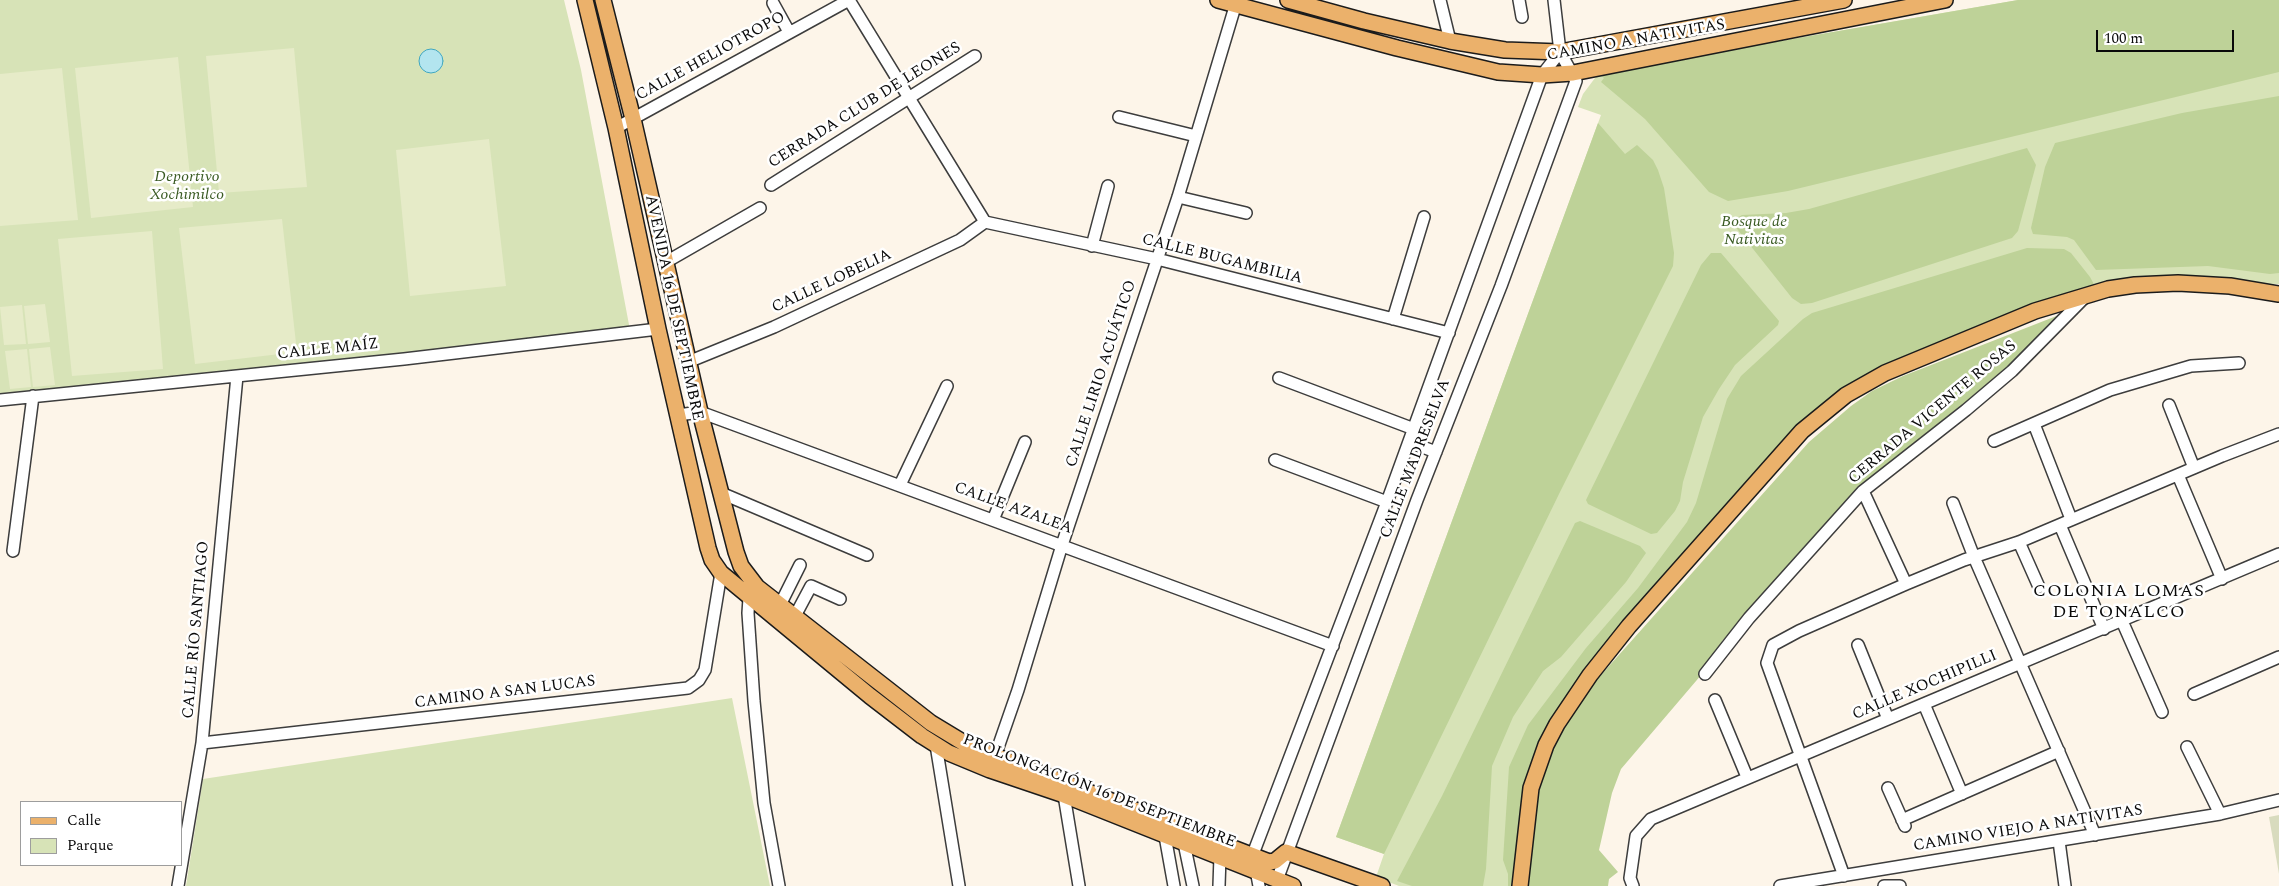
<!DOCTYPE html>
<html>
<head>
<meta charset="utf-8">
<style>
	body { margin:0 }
	#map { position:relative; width:2279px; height:886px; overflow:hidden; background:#fdf5e9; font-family:Spectral,serif }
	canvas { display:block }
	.legend { position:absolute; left:20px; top:801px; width:162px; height:65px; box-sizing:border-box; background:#fff; border:1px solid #9d9d9d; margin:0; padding:6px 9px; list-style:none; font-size:15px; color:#0a0a0a }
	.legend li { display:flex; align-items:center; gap:10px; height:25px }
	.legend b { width:25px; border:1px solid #9d9d9d }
	.scale { position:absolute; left:2096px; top:30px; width:138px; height:22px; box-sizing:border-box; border:2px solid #0a0a0a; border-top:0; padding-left:6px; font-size:15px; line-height:18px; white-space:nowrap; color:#0a0a0a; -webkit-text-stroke:4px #fff; paint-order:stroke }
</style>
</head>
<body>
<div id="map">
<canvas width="2279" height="886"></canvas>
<ul class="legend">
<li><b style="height:6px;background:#ebb16b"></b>Calle</li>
<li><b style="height:14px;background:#d7e3b7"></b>Parque</li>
</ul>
<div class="scale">100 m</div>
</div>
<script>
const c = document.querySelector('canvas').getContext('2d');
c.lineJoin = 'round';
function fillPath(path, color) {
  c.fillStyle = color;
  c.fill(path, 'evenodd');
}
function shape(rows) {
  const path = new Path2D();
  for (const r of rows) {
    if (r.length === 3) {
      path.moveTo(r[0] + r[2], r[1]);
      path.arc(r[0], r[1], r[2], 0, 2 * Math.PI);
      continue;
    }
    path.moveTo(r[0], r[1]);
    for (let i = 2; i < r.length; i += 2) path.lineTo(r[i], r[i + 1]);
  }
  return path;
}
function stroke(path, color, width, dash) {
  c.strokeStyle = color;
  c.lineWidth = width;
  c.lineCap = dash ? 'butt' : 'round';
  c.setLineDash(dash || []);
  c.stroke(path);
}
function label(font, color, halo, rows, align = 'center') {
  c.font = font + ' Spectral,serif';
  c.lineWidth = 5;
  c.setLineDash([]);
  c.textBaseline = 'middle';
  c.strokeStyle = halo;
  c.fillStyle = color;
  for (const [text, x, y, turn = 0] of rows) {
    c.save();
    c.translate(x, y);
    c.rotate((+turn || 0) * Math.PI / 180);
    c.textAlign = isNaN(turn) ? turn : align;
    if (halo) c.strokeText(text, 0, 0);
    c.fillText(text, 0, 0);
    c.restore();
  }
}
const green = shape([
	[0,0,564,0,581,70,630,330,0,395],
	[2018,0,2279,0,2279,284,2110,282,1855,383,1596,656,1513,886,1399,886,1376,877,1384,854,1336,837,1601,115,1578,107,1583,94,1595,78,1602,72],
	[732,698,770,886,186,886,203,779]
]);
const forest = shape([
	[2018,0,2279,0,2279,72,1788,191,1728,201,1709,192,1645,119,1601,82,1604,78,1599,74,1602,72],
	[2279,96,2279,273,2270,274,2208,266,2096,270,2074,240,2067,237,2033,234,2031,228,2045,167,2055,143,2182,113],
	[1598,123,1625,154,1637,145,1653,160,1658,170,1664,188,1674,253,1673,266,1559,494,1384,854,1336,837],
	[2027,148,2036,165,2018,231,2012,238,1812,303,1801,304,1792,298,1734,225,1735,219,1742,215,1786,213,1809,209],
	[2027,248,2064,249,2071,253,2090,277,2096,288,1839,398,1557,712,1515,886,1508,886,1508,874,1503,860,1509,767,1528,725,1586,648,1638,588,1687,522,1696,503,1727,399,1741,376,1803,319,1812,313],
	[1711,253,1721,253,1779,321,1778,325,1735,365,1719,389,1703,417,1683,482,1680,501,1675,511,1657,533,1651,534,1588,504,1586,500,1701,265],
	[2077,308,2078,314,2069,319,2053,334,1912,446,1722,641,1723,646,1702,674,1621,769,1612,793,1599,850,1618,872,1609,879,1608,886,1527,886,1538,790,1546,763,1574,708,1584,694,1809,442,1851,406,1872,391,1903,376],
	[1580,521,1640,546,1646,553,1626,582,1561,657,1543,671,1513,717,1492,766,1486,869,1483,886,1412,886,1397,881,1442,796,1575,523]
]);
const cemetery = shape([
	[2279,815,2279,874,2269,817]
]);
const pitch = shape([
	[294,48,307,187,219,193,206,56],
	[178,57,193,207,91,218,75,68],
	[62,68,78,220,0,226,0,74],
	[489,139,506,286,410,296,396,150],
	[282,219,297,352,195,364,179,228],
	[152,231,163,369,72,376,58,239],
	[45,304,50,342,28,344,24,306],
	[22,305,26,344,4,345,0,307],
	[50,347,55,385,33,387,29,349],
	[27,349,31,387,10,389,5,351]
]);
const water = shape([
	[431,61,12]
]);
const minor = shape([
	[849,0,985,222],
	[1440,0,1450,41],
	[1519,0,1522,17],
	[773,3,789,32],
	[1119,117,1196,136],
	[616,128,849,0],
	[771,185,975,56],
	[1178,197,1246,213],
	[985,222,1157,259,1449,333],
	[1092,246,1108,186],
	[666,262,760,208],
	[1393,319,1424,217],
	[688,362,774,327,960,240,985,222],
	[1279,378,1414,429],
	[0,400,404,359,658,329],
	[2169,405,2194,468],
	[678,415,700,412,1333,646],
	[2034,424,2071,519],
	[1994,441,2110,390,2191,366,2239,363],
	[1409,442,1436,452],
	[1275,460,1387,502],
	[2178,475,2222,579],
	[900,485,947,386],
	[1863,491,1906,584],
	[721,493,867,555],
	[1953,503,1974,557,2095,835],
	[993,520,1025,442],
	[2060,525,2104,629],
	[2019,542,2039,587],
	[13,551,33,396],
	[752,593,749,598,748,613,754,701,764,803,779,886],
	[780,605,800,565],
	[795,616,811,586,840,599],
	[2122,621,2162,712],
	[1858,645,1888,719],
	[1705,674,1749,618,1863,491,1966,410,2012,371,2086,296],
	[2194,694,2279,657],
	[1715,700,1747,777],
	[1924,704,1962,794],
	[202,743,688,688,699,680,705,670,721,573],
	[936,745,959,886],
	[2187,747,2220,814],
	[993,762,1018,690,1062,545,1178,197,1237,0],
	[1888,788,1905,826],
	[1064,795,1079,886],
	[1902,820,2059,751],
	[1165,836,1174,886],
	[2059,841,2065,886],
	[1184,843,1193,886],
	[1844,876,1767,663,1773,645,1799,631,1906,584,1964,560,2019,542,2222,456,2279,434],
	[1277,880,1417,500,1501,286,1576,81,1560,52,1554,0],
	[178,886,202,743,237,376],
	[1219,886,1220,856],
	[1259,886,1253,854,1387,502,1542,75,1560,52],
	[1633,886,1630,878,1636,836,1651,819,2279,554],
	[1780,886,2220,814,2279,800],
	[1884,886,1900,886]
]);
const major = shape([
	[585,0,616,128,658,329,708,548,712,560,721,573,870,696,922,736,949,753,990,770,1064,795,1293,886],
	[603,0,633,119,700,412,736,552,741,566,757,587,931,723,969,746,1269,862,1275,861,1286,852,1382,886],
	[1218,0,1397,48,1498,72,1542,75,1573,73,1945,0],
	[1288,0,1364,21,1450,41,1505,50,1560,52,1844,0],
	[1520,886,1531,788,1546,745,1557,724,1590,675,1629,626,1802,431,1846,395,1885,373,2035,311,2108,289,2135,285,2178,283,2230,286,2279,294]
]);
const streetNames = [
	["CAMINO A NATIVITAS",1636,41,-10],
	["CALLE HELIOTROPO",711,57,-29],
	["CERRADA CLUB DE LEONES",865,106,-32],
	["CALLE BUGAMBILIA",1222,260,14],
	["CALLE LOBELIA",832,282,-25],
	["AVENIDA 16 DE SEPTIEMBRE",673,308,78],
	["CALLE MAÍZ",328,350,-6],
	["CALLE LIRIO ACUÁTICO",1102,374,-72],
	["CERRADA VICENTE ROSAS",1933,413,-40],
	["CALLE MADRESELVA",1416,459,-69],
	["CALLE AZALEA",1013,509,20],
	["CALLE RÍO SANTIAGO",197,630,-85],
	["CALLE XOCHIPILLI",1925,686,-23],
	["CAMINO A SAN LUCAS",505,693,-7],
	["PROLONGACIÓN 16 DE SEPTIEMBRE",1099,792,21],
	["CAMINO VIEJO A NATIVITAS",2028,829,-9]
];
const parkNames = [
	["Deportivo",187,178],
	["Xochimilco",187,196],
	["Bosque de",1754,223],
	["Nativitas",1754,241]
];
const neighbourhoodNames = [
	["COLONIA LOMAS",2119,592],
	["DE TONALCO",2119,613]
];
fillPath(green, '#d7e3b7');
fillPath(forest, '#bed298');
fillPath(cemetery, '#d8dbbe');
fillPath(pitch, '#e6ebc8');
fillPath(water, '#b3e5ef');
stroke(water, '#41a7bf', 1);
stroke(minor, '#3d3d3d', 14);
stroke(major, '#1b1b1b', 18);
stroke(minor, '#fff', 11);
stroke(major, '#ebb16b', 15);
label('16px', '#0a0a0a', '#fff', streetNames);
label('italic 16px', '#395a22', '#fff', parkNames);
c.letterSpacing = '1px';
label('18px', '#0a0a0a', '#fff', neighbourhoodNames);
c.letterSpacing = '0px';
</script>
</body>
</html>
